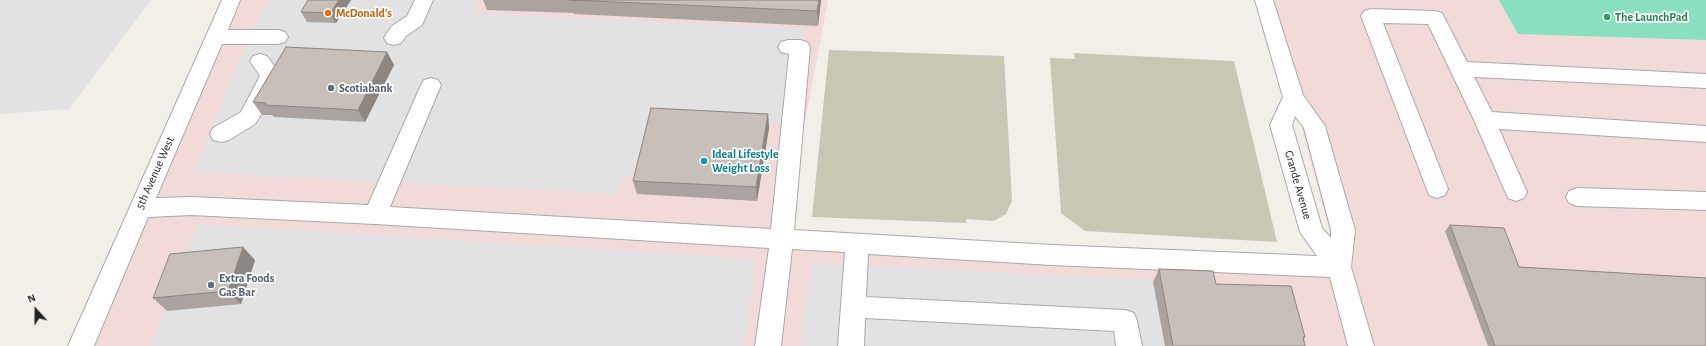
<!DOCTYPE html>
<html>
<head>
<meta charset="utf-8">
<style>
	body { margin:0 }
	#map { position:relative; width:1706px; height:346px; overflow:hidden; background:#f2efe9; font-family:"Alegreya Sans",sans-serif }
	canvas { display:block }
	.north { position:absolute; left:16px; top:290px; width:40px; height:40px; -webkit-text-stroke:3px #fff; paint-order:stroke; rotate:339deg; font-size:11px; font-weight:700; line-height:16px; text-align:center; color:#222 }
	.north::after { content:''; display:block; margin:auto; width:14px; height:18px; background:#222; clip-path:polygon(50% 0,100% 100%,50% 72%,0 100%) }
</style>
</head>
<body>
<div id="map">
<canvas width="1706" height="346"></canvas>
<div class="north">N</div>
</div>
<script>
const c = document.querySelector('canvas').getContext('2d');
c.lineJoin = 'round';
function fillPath(path, color) {
  c.fillStyle = color;
  c.fill(path, 'evenodd');
}
function shape(rows) {
  const path = new Path2D();
  for (const r of rows) {
    path.moveTo(r[0], r[1]);
    for (let i = 2; i < r.length; i += 2) path.lineTo(r[i], r[i + 1]);
  }
  return path;
}
function stroke(path, color, width, dash) {
  c.strokeStyle = color;
  c.lineWidth = width;
  c.lineCap = dash ? 'butt' : 'round';
  c.setLineDash(dash || []);
  c.stroke(path);
}
function label(font, color, halo, rows, align = 'center') {
  c.font = font + ' "Alegreya Sans",sans-serif';
  c.lineWidth = 3.5;
  c.setLineDash([]);
  c.textBaseline = 'middle';
  c.strokeStyle = halo;
  c.fillStyle = color;
  for (const [text, x, y, turn = 0] of rows) {
    c.save();
    c.translate(x, y);
    c.rotate((+turn || 0) * Math.PI / 180);
    c.textAlign = isNaN(turn) ? turn : align;
    if (halo) c.strokeText(text, 0, 0);
    c.fillText(text, 0, 0);
    c.restore();
  }
}
const commercial = shape([
	[231,0,828,0,783,239,1339,266,1293,97,1264,0,1706,0,1706,346,78,346]
]);
const construction = shape([
	[829,50,1004,56,1012,201,1006,214,994,221,966,219,966,223,812,217],
	[1074,53,1234,61,1277,242,1085,231,1061,213,1050,58,1075,59]
]);
const pitch = shape([
	[1499,0,1706,0,1706,40,1518,34]
]);
const parking = shape([
	[0,0,151,0,69,109,0,114],
	[270,0,479,0,473,13,804,29,800,47,794,125,713,120,638,177,623,176,618,194,194,172,253,27],
	[197,224,755,259,745,346,150,346,168,304],
	[811,263,1157,280,1168,346,801,346]
]);
const minor = shape([
	[222,0,240,0,228,30,278,30,285,32,288,37,285,42,278,44,222,44,156,198,191,197,368,205,421,85,424,80,431,78,438,80,441,85,390,207,771,229,789,54,781,52,778,47,781,42,788,40,800,40,807,42,810,47,794,230,1052,245,1317,256,1300,232,1270,125,1283,97,1255,0,1273,0,1303,95,1325,126,1355,230,1351,267,1374,346,1348,346,1330,277,1052,265,868,254,866,297,1125,310,1134,313,1137,321,1142,346,1116,346,1114,331,865,318,864,346,838,346,845,252,792,249,781,346,755,346,769,248,375,224,191,215,148,217,94,346,68,346,222,0],
	[1295,116,1304,128,1331,230,1331,238,1322,228,1292,125,1295,116],
	[415,0,433,0,422,25,406,36,401,43,394,45,387,43,384,38,387,33,392,26,407,16,415,0],
	[1371,9,1435,11,1442,13,1467,62,1706,74,1706,88,1474,77,1492,112,1706,126,1706,142,1499,129,1527,192,1524,198,1516,201,1508,198,1474,120,1428,24,1383,23,1448,189,1445,195,1437,198,1429,195,1361,16,1364,11,1371,9],
	[260,54,267,56,281,75,259,118,255,124,229,140,221,142,213,140,210,134,213,128,241,112,260,76,250,61,253,56,260,54],
	[1577,188,1706,192,1706,210,1577,206,1569,203,1566,197,1569,191,1577,188]
]);
const wall = shape([
	[351,0,336,23,307,22,301,12],
	[483,0,821,0,818,26,574,14,574,13,487,10],
	[387,52,394,65,365,122,274,117,272,115,262,115,253,102],
	[768,114,769,128,757,201,637,194,633,181],
	[1450,225,1519,267,1706,346,1488,346,1445,231],
	[255,260,241,304,167,311,153,298],
	[1159,269,1216,284,1305,337,1304,339,1305,346,1165,346,1153,282]
]);
const shadedWall = shape([
	[339,0,351,0,336,23,330,13],
	[819,0,821,0,818,26,817,11],
	[387,52,394,65,365,122,358,110],
	[768,114,769,128,757,201,756,187],
	[243,247,255,260,241,304,228,291]
]);
const building = shape([
	[308,0,339,0,330,13,301,12,308,0],
	[570,0,819,0,817,11,570,0],
	[286,47,387,52,358,110,265,105,266,103,253,102,286,47],
	[651,108,768,114,756,187,633,181,651,108],
	[1450,225,1504,228,1519,267,1706,278,1706,346,1495,346,1450,225],
	[243,247,228,291,153,298,170,254,243,247],
	[1159,269,1213,271,1216,284,1291,286,1305,337,1303,337,1305,346,1173,346,1159,269]
]);
const markers = [
	[328,13,4,"#e8710a"],
	[1607,17,4,"#2e9e5b"],
	[331,88,4,"#5c6f8a"],
	[704,161,4,"#0f9aa8"],
	[211,285,4,"#5c6f8a"]
];
const foodNames = [
	["McDonald's",336,13]
];
const leisureNames = [
	["The LaunchPad",1615,17]
];
const serviceNames = [
	["Scotiabank",339,88],
	["Extra Foods",219,278],
	["Gas Bar",219,292]
];
const cultureNames = [
	["Ideal Lifestyle",712,154],
	["Weight Loss",712,168]
];
const streetNames = [
	["5th Avenue West",155,173,-66],
	["Grande Avenue",1298,185,74]
];
fillPath(commercial, '#f2dad9');
fillPath(construction, '#c7c7b4');
fillPath(pitch, '#88e0be');
fillPath(parking, '#e2e2e2');
stroke(minor, '#a9a9a9', 2);
fillPath(minor, '#fff');
fillPath(wall, '#aba49e');
fillPath(shadedWall, '#8b8681');
fillPath(building, '#c7bfb8');
stroke(building, '#8b8681', 1);
for (const [x, y, r, color] of markers) {
  const dot = new Path2D();
  dot.arc(x, y, r, 0, 2 * Math.PI);
  c.fillStyle = color;
  c.fill(dot);
  stroke(dot, '#fff', 1.5);
}
label('bold 12px', '#c56008', '#fff', foodNames, 'left');
label('bold 12px', '#27864d', '#fff', leisureNames, 'left');
label('bold 12px', '#4e5e75', '#fff', serviceNames, 'left');
label('bold 12px', '#0d838f', '#fff', cultureNames, 'left');
label('12px', '#222', '#fff', streetNames);
</script>
</body>
</html>
